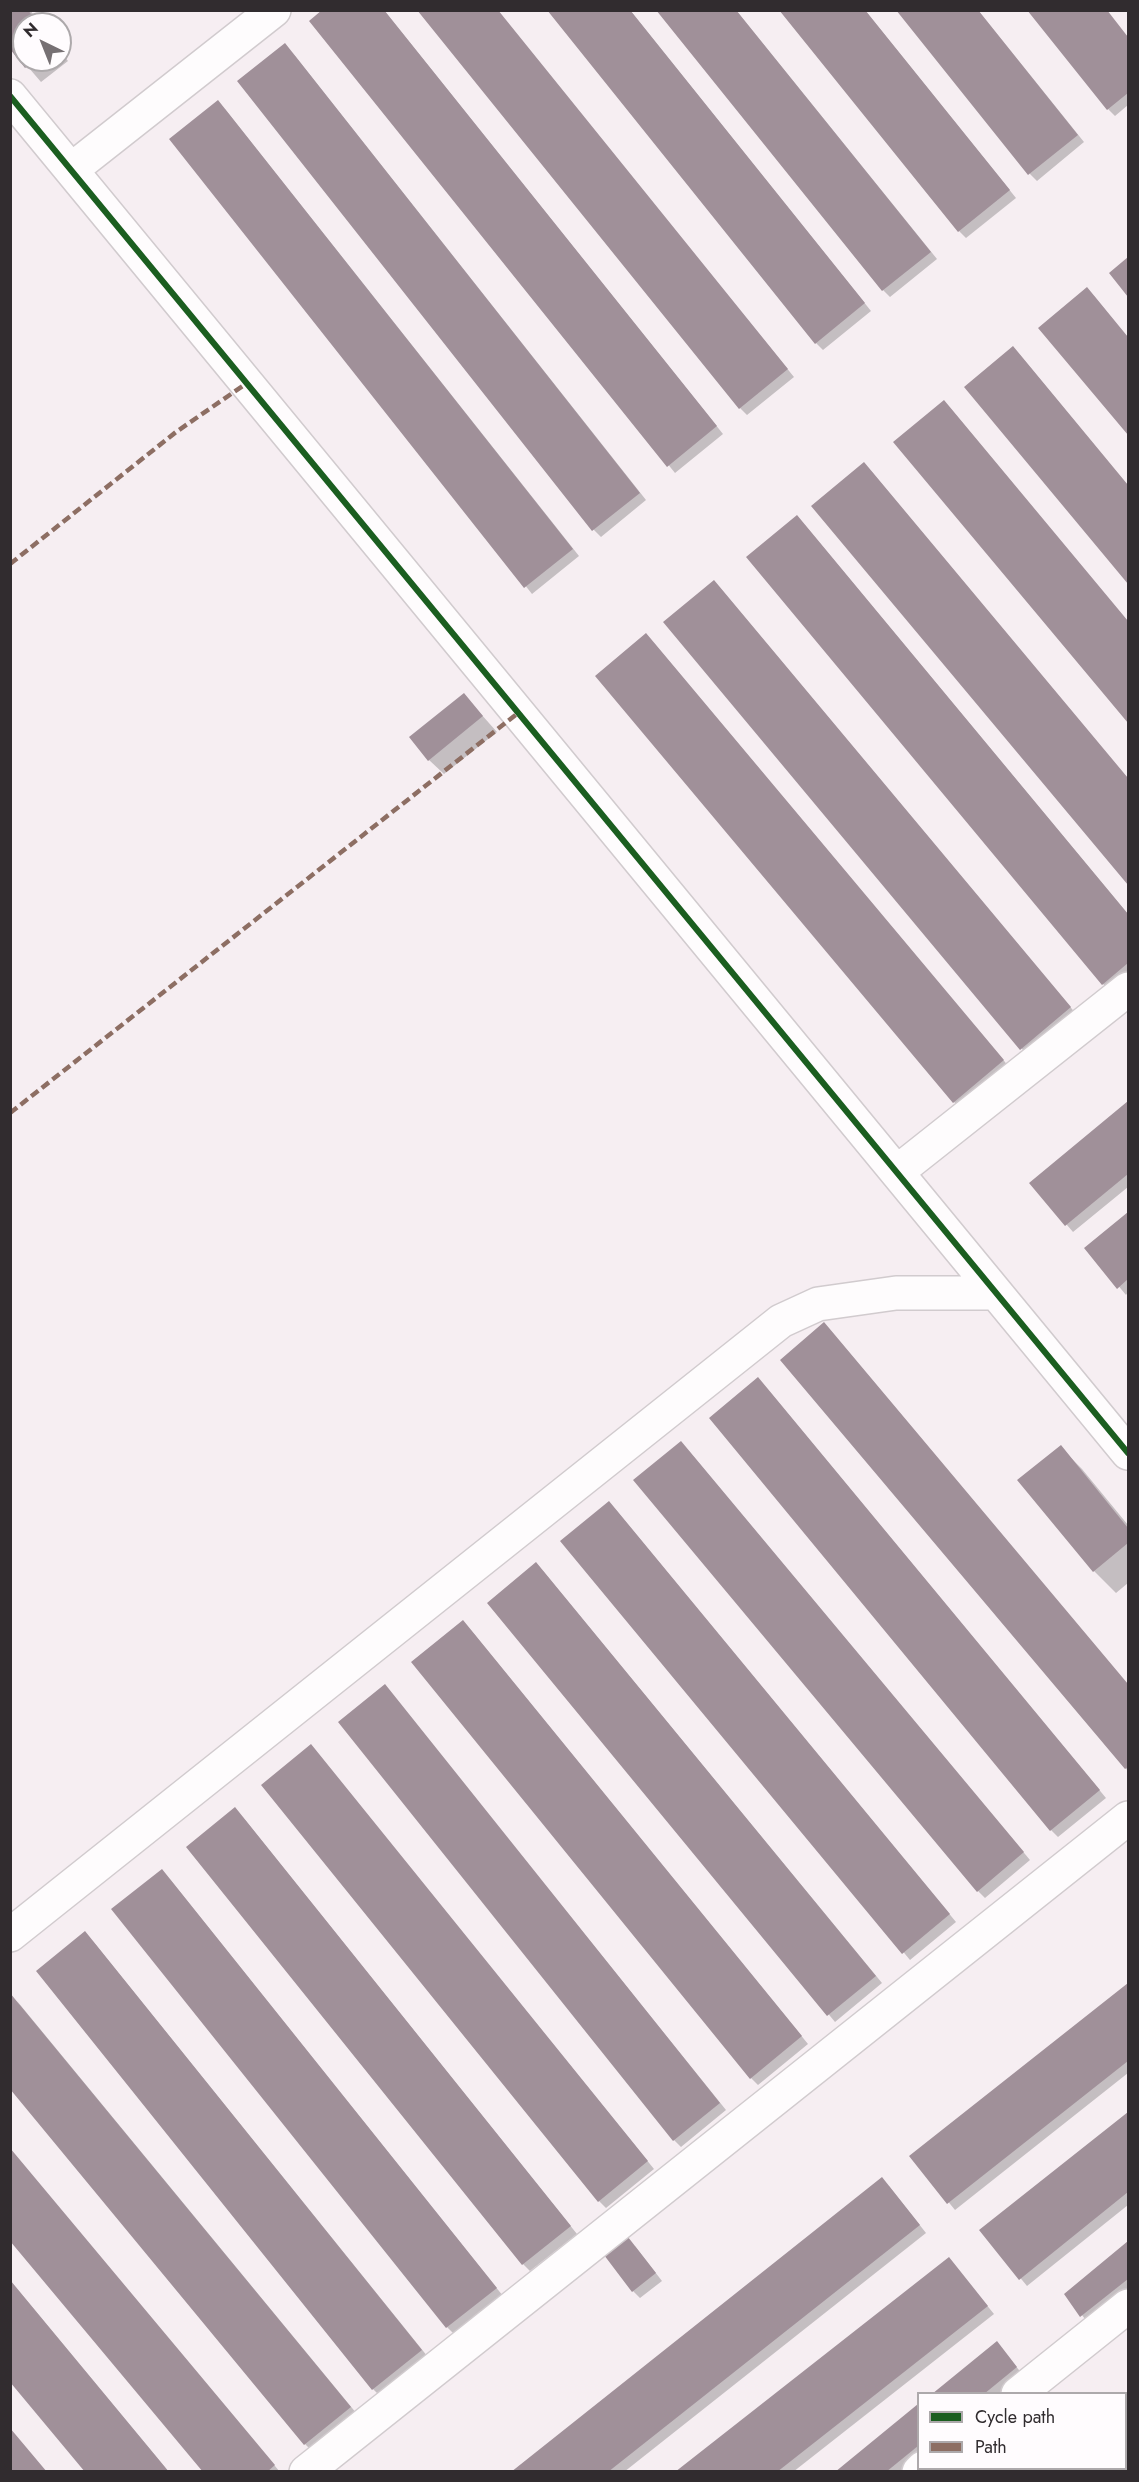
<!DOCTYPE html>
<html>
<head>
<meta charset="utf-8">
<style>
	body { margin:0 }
	#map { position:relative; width:1139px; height:2482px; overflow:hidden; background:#f6eef2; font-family:Jost,sans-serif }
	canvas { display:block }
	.frame { position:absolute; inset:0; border:12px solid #312c2f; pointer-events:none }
	.legend { position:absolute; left:917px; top:2392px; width:210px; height:78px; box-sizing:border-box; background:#fffcfe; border:2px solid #ada9ab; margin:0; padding:8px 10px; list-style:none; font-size:18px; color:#312c2f }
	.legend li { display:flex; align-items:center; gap:12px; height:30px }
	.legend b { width:30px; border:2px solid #ada9ab }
	.north { position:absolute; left:12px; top:12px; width:60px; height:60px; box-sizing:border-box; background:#fffcfe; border:2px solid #ada9ab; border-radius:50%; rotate:317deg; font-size:16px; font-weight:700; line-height:24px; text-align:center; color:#312c2f }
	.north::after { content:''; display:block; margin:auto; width:21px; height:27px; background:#767073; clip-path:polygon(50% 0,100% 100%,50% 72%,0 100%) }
</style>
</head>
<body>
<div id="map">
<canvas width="1139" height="2482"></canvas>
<div class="frame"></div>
<ul class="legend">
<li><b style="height:8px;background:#1b5e20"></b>Cycle path</li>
<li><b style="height:8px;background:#8d6e63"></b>Path</li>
</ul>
<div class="north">N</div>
</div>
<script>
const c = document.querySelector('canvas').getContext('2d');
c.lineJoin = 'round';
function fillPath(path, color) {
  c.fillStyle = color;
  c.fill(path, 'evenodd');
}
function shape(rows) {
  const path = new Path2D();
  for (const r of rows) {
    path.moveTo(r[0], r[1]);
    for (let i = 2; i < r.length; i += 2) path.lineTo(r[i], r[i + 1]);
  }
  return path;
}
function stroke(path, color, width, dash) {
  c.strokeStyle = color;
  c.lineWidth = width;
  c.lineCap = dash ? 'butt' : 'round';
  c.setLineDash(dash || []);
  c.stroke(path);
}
const shadow = shape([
	[10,10,30,10,40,24,24,24,24,60,60,60,60,51,68,61,41,82,10,46],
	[384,10,723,434,675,473,311,21],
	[496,10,794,377,747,415,740,408],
	[630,10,871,311,823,350,816,343],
	[736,10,937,259,890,297,883,290],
	[865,10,1016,198,966,238,959,231],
	[978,10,1084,142,1037,181,1030,174],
	[1106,10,1128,38,1128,105,1115,116,1108,109],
	[292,52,646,500,601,537,594,530],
	[225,109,579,556,532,594,171,139],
	[1094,296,1128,338,1128,433,1040,328],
	[1020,355,1128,486,1128,582,966,387],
	[951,409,1128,622,1128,720,895,442],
	[871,471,1128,779,1128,883,813,506],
	[804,524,1128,914,1128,976,1110,991,1103,984],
	[721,589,1077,1015,1028,1056,665,623],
	[653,642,1010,1068,961,1109,954,1102],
	[464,695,497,732,444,774,429,760],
	[1128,1103,1128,1187,1073,1232,1031,1183],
	[1128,1214,1128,1292,1126,1295,1087,1248],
	[831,1331,1128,1685,1128,1771,783,1360],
	[765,1386,1106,1798,1058,1837,1051,1830],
	[1060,1447,1082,1469,1128,1525,1128,1583,1116,1593,1094,1571,1019,1480],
	[688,1450,1030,1860,985,1898,978,1891],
	[616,1510,956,1922,910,1960,563,1541],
	[543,1571,882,1983,835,2022,489,1603],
	[470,1629,808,2044,758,2085,751,2078],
	[385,1686,726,2110,681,2147,674,2140],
	[318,1754,654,2169,606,2208,599,2201],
	[242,1816,577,2234,530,2271,523,2264],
	[169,1878,503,2296,454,2334,447,2327],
	[92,1940,428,2357,380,2396,373,2389],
	[1128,1984,1128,2073,955,2210,911,2156],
	[17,2001,357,2414,312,2451,305,2444],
	[1128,2114,1128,2205,1027,2286,981,2230],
	[10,2149,280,2472,205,2472],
	[889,2186,926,2233,624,2472,513,2472],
	[1128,2243,1128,2291,1088,2323,1066,2294],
	[635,2246,662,2281,640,2298,633,2291],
	[949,2259,994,2314,793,2472,677,2472],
	[10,2280,169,2472,87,2472,10,2380],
	[997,2343,1023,2375,1000,2394,934,2394],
	[918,2406,918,2458,902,2472,837,2472]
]);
const building = shape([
	[10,10,28,10,38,24,24,24,24,60,35,60,25,68,10,49],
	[322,10,384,10,717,426,667,467,309,21],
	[417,10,498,10,788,369,739,409],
	[547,10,630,10,865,303,815,344],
	[656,10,736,10,931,252,882,291],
	[779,10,865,10,1010,190,958,232],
	[896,10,978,10,1078,135,1028,175],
	[1027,10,1107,10,1128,37,1128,93,1107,110],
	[285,43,640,493,592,531,237,81],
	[218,100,573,549,524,588,169,139],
	[1128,257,1128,297,1109,273],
	[1087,287,1128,337,1128,435,1038,328],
	[1013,346,1128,485,1128,584,964,387],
	[944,400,1128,621,1128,723,893,442],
	[864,462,1128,778,1128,885,811,506],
	[797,515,1128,914,1128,963,1102,985,746,557],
	[714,580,1071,1007,1020,1050,663,622],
	[646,633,1004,1060,953,1103,595,676],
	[464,693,483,716,428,761,409,737],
	[1128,1101,1128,1174,1065,1226,1029,1183],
	[1128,1212,1128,1279,1117,1289,1084,1248],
	[824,1322,1128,1684,1128,1767,1125,1769,780,1360],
	[758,1377,1100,1790,1050,1831,709,1418],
	[681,1441,1024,1852,977,1892,633,1480],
	[1061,1445,1128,1528,1128,1543,1093,1572,1017,1480],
	[609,1501,950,1914,902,1954,560,1541],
	[536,1562,876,1976,827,2016,487,1603],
	[463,1620,802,2036,750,2079,411,1662],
	[385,1684,720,2103,673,2141,338,1722],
	[311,1744,648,2161,598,2202,261,1785],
	[235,1807,571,2226,522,2265,186,1847],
	[162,1869,497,2288,446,2328,111,1909],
	[85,1931,422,2350,372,2390,36,1971],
	[1128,1983,1128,2061,947,2204,909,2156],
	[10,1993,351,2407,304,2445,10,2089],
	[1128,2112,1128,2192,1019,2280,979,2230],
	[10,2148,275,2465,267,2472,203,2472,10,2241],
	[882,2177,920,2225,608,2472,511,2472],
	[628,2237,656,2273,632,2292,604,2255],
	[1128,2241,1128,2279,1080,2317,1064,2294],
	[949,2257,988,2306,777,2472,675,2472],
	[10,2280,169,2472,85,2472,10,2382],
	[997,2341,1017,2367,984,2394,932,2394],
	[918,2404,918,2446,886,2472,835,2472],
	[10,2428,47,2472,10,2472]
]);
const minor = shape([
	[10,96,1128,1453],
	[71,170,274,10],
	[897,1172,1128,989],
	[10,1935,781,1321,818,1304,896,1293,996,1293],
	[1018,2394,1128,2306],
	[306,2472,1128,1818],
	[919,2472,923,2468]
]);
const quiet = shape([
	[10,564,176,432,247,383],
	[10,1113,518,713]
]);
const cycleway = shape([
	[10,96,1128,1453]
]);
fillPath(shadow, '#0003');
fillPath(building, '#a09099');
stroke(minor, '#d1cbce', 36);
stroke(minor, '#fefcfd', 33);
stroke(quiet, '#8d6e63', 4.5, [9, 4.5]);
stroke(cycleway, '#1b5e20', 6);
</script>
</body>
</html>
